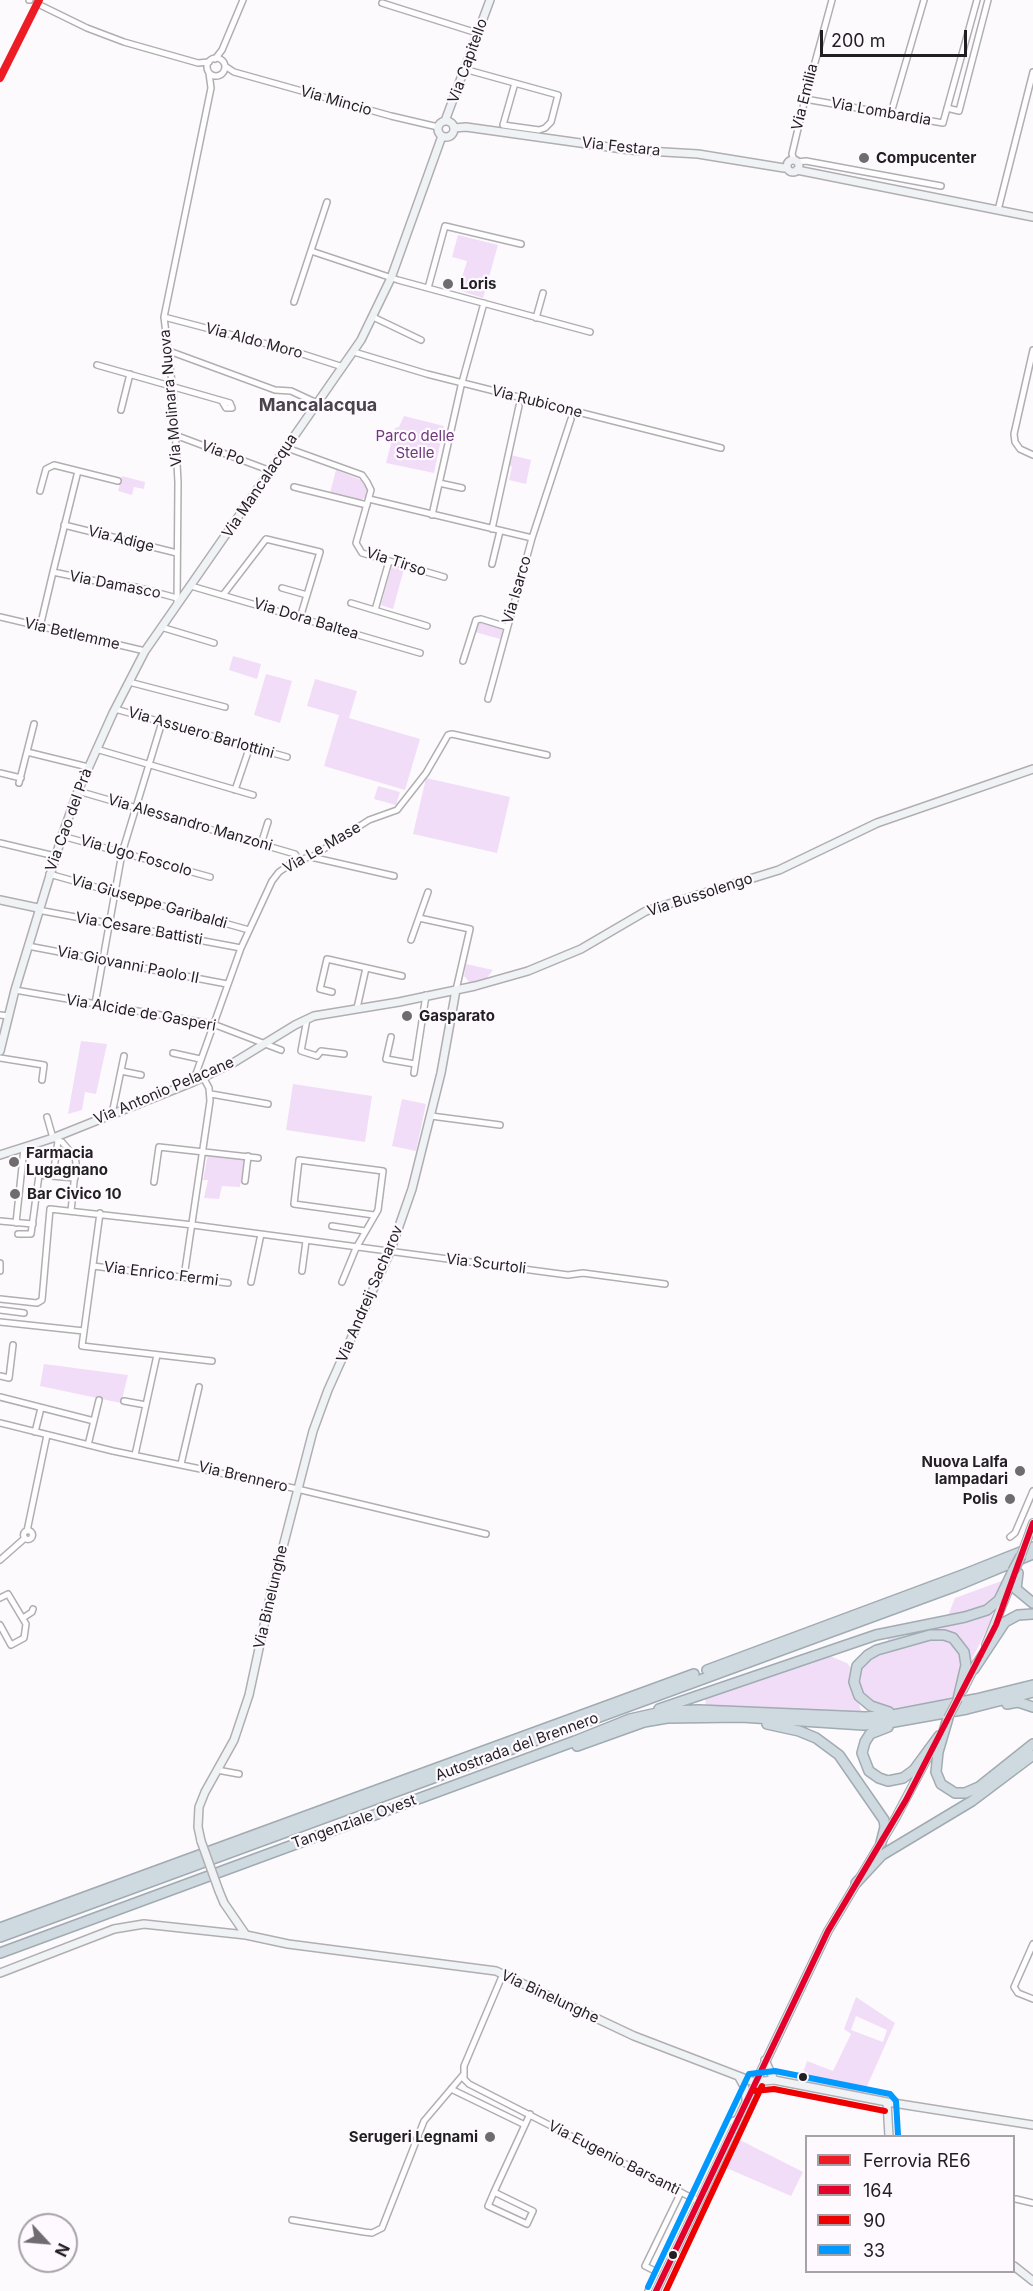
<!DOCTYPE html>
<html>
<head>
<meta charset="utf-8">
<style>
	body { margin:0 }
	#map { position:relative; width:1033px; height:2291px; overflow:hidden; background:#fdfafe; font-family:Inter,sans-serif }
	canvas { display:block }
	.legend { position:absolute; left:805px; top:2135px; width:210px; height:138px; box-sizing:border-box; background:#fef9ff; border:2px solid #a6a2a7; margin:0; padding:8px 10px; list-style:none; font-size:18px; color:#221f23 }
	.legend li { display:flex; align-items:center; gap:12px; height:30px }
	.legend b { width:30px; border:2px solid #a6a2a7 }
	.north { position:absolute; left:18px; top:2213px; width:60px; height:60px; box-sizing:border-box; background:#fef9ff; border:2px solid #a6a2a7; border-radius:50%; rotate:116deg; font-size:16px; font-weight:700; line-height:24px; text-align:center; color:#221f23 }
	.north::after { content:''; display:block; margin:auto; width:21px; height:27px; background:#6f6c70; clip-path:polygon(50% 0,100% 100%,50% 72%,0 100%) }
	.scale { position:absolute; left:820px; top:30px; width:147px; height:27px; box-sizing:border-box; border:3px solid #221f23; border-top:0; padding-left:8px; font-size:18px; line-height:21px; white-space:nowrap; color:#221f23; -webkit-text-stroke:4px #fef9ff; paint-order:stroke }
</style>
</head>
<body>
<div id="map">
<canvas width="1033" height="2291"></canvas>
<ul class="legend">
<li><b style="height:8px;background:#ed1c24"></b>Ferrovia RE6</li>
<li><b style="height:8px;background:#e4002b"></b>164</li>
<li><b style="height:8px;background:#e00"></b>90</li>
<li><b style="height:8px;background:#09f"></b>33</li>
</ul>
<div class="north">N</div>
<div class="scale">200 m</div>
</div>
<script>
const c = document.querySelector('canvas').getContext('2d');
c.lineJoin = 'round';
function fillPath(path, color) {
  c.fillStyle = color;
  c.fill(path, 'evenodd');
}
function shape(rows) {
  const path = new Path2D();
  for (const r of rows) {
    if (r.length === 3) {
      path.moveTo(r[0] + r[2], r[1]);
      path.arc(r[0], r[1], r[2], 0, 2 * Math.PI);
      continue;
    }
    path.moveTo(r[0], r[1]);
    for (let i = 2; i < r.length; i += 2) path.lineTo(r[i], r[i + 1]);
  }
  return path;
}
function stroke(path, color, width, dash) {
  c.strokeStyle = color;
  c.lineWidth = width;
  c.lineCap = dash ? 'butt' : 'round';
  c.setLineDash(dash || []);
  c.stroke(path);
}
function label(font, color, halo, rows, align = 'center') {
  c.font = font + ' Inter,sans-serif';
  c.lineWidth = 4.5;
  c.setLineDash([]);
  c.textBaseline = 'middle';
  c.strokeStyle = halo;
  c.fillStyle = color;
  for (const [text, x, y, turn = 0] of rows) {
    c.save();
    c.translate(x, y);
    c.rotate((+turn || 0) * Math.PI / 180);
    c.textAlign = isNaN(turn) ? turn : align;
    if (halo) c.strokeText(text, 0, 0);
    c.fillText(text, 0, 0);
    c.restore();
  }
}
const green = shape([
	[458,235,498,245,483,298,458,290,467,261,452,257],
	[404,416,444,426,434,473,386,463,395,428,399,427],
	[511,455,531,460,526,484,509,480,512,467,509,465],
	[336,470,361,480,367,490,366,497,359,501,330,493],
	[122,476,145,482,144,489,134,487,132,495,118,491],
	[392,565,404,569,393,609,381,605],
	[480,623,501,628,503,632,500,639,475,632,477,625],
	[233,656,261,664,257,679,229,670],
	[266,674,292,681,280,723,254,715],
	[315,679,357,691,349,718,420,739,405,790,324,766,339,715,307,706],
	[426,778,510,797,497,853,413,834],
	[378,786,400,792,396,805,374,799],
	[466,964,493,970,486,979,470,983,464,976],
	[81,1041,107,1044,96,1094,85,1092,82,1110,68,1114],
	[293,1084,372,1096,365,1142,286,1130],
	[402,1099,426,1104,416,1151,392,1146],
	[215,1155,244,1160,240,1187,222,1186,219,1199,204,1198,208,1180,203,1180,207,1159,208,1156],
	[44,1364,128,1375,121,1403,40,1386],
	[1007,1579,1000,1594,987,1608,947,1618,955,1598],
	[991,1612,994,1615,970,1663,968,1651,955,1636,889,1644,886,1634],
	[932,1637,951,1639,964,1657,961,1679,950,1702,894,1710,884,1709,875,1704,859,1690,857,1681,859,1668,874,1654],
	[827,1655,847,1663,852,1669,851,1681,862,1713,706,1706,705,1697],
	[856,1997,895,2023,864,2093,800,2082,807,2061,833,2071,851,2034,844,2029],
	[856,2016,887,2030,883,2042,851,2030],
	[736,2138,803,2172,791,2196,722,2166]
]);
const streetTunnel = shape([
	[30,0,42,6]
]);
const street = shape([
	[29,0,30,0],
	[382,3,477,33],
	[42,6,87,28,124,42,198,63,209,62],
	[216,67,9],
	[215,59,222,50,243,0],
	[225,66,234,72,391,116,438,127],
	[464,69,558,95,551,122,545,128,539,130,503,125,515,83],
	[805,99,943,123,977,0],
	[947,108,959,111,988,0],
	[891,113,924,0],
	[794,160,792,154,805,99,832,0],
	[797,162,806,161,941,186],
	[998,210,1033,72],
	[311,251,398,280,590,332],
	[428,288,445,226,521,244],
	[294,302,327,202],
	[164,317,290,350,343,367],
	[373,317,421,340],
	[536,318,543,293],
	[1033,350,1014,434,1015,442,1020,449,1033,455],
	[169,351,275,390,291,391,317,403],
	[354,352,427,374,721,448],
	[97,365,230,403,232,408,226,408,223,403],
	[121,410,130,374],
	[175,435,271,471],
	[287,448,362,475,367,482,371,490,356,543,362,553,444,577],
	[439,483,462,488],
	[294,487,367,505],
	[40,491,46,469,54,465,118,481],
	[369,499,532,538,488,699],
	[432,515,461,386,484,303],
	[64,525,177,553],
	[492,529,519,406],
	[532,538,571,419],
	[492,564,500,531],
	[53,572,78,471],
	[191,586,420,653],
	[282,588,307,595],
	[223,595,266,539,320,552,300,618],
	[351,603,427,626],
	[177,604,178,482,173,391,164,317,211,88,209,73],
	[375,610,389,561],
	[0,617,145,651],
	[40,627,53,572,115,585,136,587,177,598],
	[161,627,214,643],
	[463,661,476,620,481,619,507,627],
	[129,682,225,707],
	[115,709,287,757],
	[96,749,253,795],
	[27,752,88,767],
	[0,773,21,778],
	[19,783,34,724],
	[235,790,250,746],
	[78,791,295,854,297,857,295,861],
	[62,836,210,877],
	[0,843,55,856],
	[261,844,268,822],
	[311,857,394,876],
	[49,874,249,930],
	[38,910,241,948],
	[419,918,470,929,456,990],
	[411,940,428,892],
	[28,946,227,984],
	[15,990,213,1024,281,1050],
	[332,992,320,989,327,959,402,976],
	[95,1004,122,853,162,722],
	[357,1008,366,968],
	[0,1015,8,1016],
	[307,1019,301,1051,317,1056,321,1051,344,1054],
	[391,1037,386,1059,415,1064],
	[173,1053,200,1059],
	[0,1058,44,1065,42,1080],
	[121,1071,141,1075],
	[414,1073,426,995],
	[193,1082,241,948,272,881,279,872,295,861,313,856,369,820,397,810,426,773,448,735,452,734,547,755],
	[211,1094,268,1104],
	[112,1114,124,1056],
	[431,1116,500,1125],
	[47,1117,53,1138,62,1142,75,1157,76,1163,71,1211],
	[53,1176,58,1141],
	[245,1181,248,1156],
	[154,1182,159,1147,258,1158],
	[100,1213,82,1346,212,1361],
	[0,1221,33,1224],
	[16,1223,24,1148],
	[332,1226,365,1231],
	[18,1234,31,1234,39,1175,75,1178],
	[0,1263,0,1271],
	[93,1266,228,1283],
	[302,1271,306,1241],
	[184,1277,210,1101,209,1088,203,1077],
	[251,1282,261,1234],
	[342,1282,356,1248,378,1210,383,1171,299,1160,294,1204,374,1215],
	[0,1299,37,1303,42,1300,50,1209,193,1225,568,1275,583,1273,665,1284],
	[0,1310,24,1313],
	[0,1322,84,1331],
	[0,1376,9,1378,13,1345],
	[0,1397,94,1421],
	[124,1401,146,1405],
	[0,1423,113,1451,293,1488,486,1534],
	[35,1432,41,1408],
	[88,1445,99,1400],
	[135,1455,157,1355],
	[181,1464,199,1387],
	[28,1535,4.5],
	[27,1531,47,1435],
	[1010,1537,1015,1533,1033,1491],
	[0,1560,25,1538],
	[0,1598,8,1594,26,1624,24,1638,11,1645,0,1625],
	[23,1618,32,1612,33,1609],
	[217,1770,239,1774],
	[1033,1944,1014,1987,1018,1993,1033,1999],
	[503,1974,464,2066,464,2079,469,2084,698,2201],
	[451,2089,525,2125],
	[494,2192,533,2211,527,2224,488,2206,494,2192,530,2114],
	[1016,2199,1033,2203],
	[292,2220,364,2232,372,2233,382,2228,424,2121,463,2075],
	[657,2272,645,2266,681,2192],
	[648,2291,729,2122,737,2119]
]);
const secondary = shape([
	[446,129,8],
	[445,121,490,0],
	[454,128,466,127,630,150,698,154,784,168,787,167],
	[793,166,6],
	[797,170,1033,217],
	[0,900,38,908],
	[0,1051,15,990,62,836,78,791,113,713,145,651,361,340,391,278,442,136],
	[0,1155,53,1138,193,1082,233,1063,295,1025,314,1016,399,1002,475,986,528,971,581,949,646,911,779,870,877,823,1033,769],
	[201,1841,198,1827,199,1807,205,1792,234,1740,249,1695,271,1593,313,1431,328,1390,390,1252,412,1189,441,1073,456,990],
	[219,1891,224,1903,246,1935],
	[0,1973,114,1929,144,1924,246,1935,288,1944,496,1971,634,2036,754,2082,774,2080,887,2102,1033,2125],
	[765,2060,774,2080],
	[739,2077,745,2088,746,2100],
	[887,2102,889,2136],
	[1014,2266,1033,2281]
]);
const primary = shape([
	[1028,1537,1033,1523],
	[986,1645,1012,1581],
	[963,1690,976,1664],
	[656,2291,828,1931,895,1819,930,1753]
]);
const highway = shape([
	[1018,1573,1016,1589,1033,1603],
	[974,1669,1005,1622,1018,1615,1033,1614],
	[707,1670,965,1574,1033,1547],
	[1007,1704,1018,1702,1033,1707],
	[659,1709,876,1635,965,1617,987,1610,999,1600,1013,1571],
	[889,1712,871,1706,859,1696,854,1682,857,1666,868,1655,877,1650,930,1635,944,1635,953,1638,964,1652,966,1665,958,1699],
	[948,1718,938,1752,936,1772,941,1784,955,1793,965,1793,979,1787,1033,1744],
	[767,1724,799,1731,816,1738,839,1755,884,1820,885,1827,881,1843],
	[888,1727,870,1734,865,1742,862,1753,869,1771,879,1778,888,1781,903,1778,914,1770,939,1736],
	[577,1746,644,1722,667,1718,741,1717,863,1725,883,1724,967,1709,1033,1692],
	[856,1883,882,1855,972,1801,1033,1755],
	[0,1928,694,1674],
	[0,1937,956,1586,1033,1554],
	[0,1953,575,1741,630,1719,666,1711,699,1710,865,1717,893,1715,976,1699,1033,1685]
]);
const secondaryBridge = shape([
	[201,1841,219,1891]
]);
const primaryBridge = shape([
	[1019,1561,1028,1537],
	[948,1718,958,1699]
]);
const highwayBridge = shape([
	[1013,1571,1021,1556]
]);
const bus1 = shape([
	[656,2291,828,1931,906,1800,996,1625,1033,1523]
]);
const bus2 = shape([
	[755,2091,774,2089,885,2111],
	[666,2291,762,2086]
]);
const bus3 = shape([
	[648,2287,749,2074,775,2071,890,2094,896,2101,898,2135]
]);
const rail1 = shape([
	[0,78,39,0]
]);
const markers = [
	[864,158,6,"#6f6c70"],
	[448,284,6,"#6f6c70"],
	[407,1016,6,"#6f6c70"],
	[14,1162,6,"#6f6c70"],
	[15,1194,6,"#6f6c70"],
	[1020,1471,6,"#6f6c70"],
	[1010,1499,6,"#6f6c70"],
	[803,2077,5,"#221f23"],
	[490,2137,6,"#6f6c70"],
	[673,2255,5,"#221f23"]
];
const streetNames = [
	["Via Capitello",468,61,-70],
	["Via Emilia",805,97,-76],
	["Via Mincio",336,101,16],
	["Via Lombardia",881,112,10],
	["Via Festara",621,147,6],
	["Via Aldo Moro",254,341,15],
	["Via Molinara Nuova",171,398,-95],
	["Via Rubicone",537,402,14],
	["Via Po",223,453,20],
	["Via Mancalacqua",260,486,-56],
	["Via Adige",121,539,14],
	["Via Tirso",396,562,18],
	["Via Damasco",115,585,11],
	["Via Isarco",517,590,-74],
	["Via Dora Baltea",306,619,17],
	["Via Betlemme",72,634,13],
	["Via Assuero Barlottini",201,733,16],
	["Via Cao del Prà",69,820,-70],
	["Via Alessandro Manzoni",190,823,16],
	["Via Le Mase",322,848,-30],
	["Via Ugo Foscolo",136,856,16],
	["Via Bussolengo",700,895,-18],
	["Via Giuseppe Garibaldi",149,902,16],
	["Via Cesare Battisti",139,929,10],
	["Via Giovanni Paolo II",128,965,11],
	["Via Alcide de Gasperi",141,1013,10],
	["Via Antonio Pelacane",164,1091,-23],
	["Via Scurtoli",486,1264,7],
	["Via Enrico Fermi",161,1274,7],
	["Via Andreij Sacharov",370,1294,-67],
	["Via Brennero",243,1477,13],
	["Via Binelunghe",271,1597,-77],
	["Autostrada del Brennero",517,1747,-20],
	["Tangenziale Ovest",354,1822,-20],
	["Via Binelunghe",550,1997,25],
	["Via Eugenio Barsanti",614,2158,27]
];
const poiNames = [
	["Compucenter",876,158],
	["Loris",460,284],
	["Gasparato",419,1016],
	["Farmacia",26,1153],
	["Lugagnano",26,1170],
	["Bar Civico 10",27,1194],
	["Nuova Lalfa",1008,1462,"right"],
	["lampadari",1008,1479,"right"],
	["Polis",998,1499,"right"],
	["Serugeri Legnami",478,2137,"right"]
];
const parkNames = [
	["Parco delle",415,436],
	["Stelle",415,453]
];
const quarterNames = [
	["Mancalacqua",318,406]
];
fillPath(green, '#f1ddf7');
stroke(streetTunnel, '#dcd9dd', 5, [5, 2.5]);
stroke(street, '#b1aeb2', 8);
stroke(secondary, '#b1aeb2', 10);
stroke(primary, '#a1abb2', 10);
stroke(highway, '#a1abb2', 12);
stroke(street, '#fffeff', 5);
stroke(secondary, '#f0f3f6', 7);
stroke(primary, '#e2e8eb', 8);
stroke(highway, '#cedadf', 9);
stroke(secondaryBridge, '#b1aeb2', 10, []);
stroke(primaryBridge, '#a1abb2', 10, []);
stroke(highwayBridge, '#a1abb2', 12, []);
stroke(secondaryBridge, '#f0f3f6', 7);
stroke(primaryBridge, '#e2e8eb', 8);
stroke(highwayBridge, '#cedadf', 9);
stroke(bus1, '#e4002b', 6);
stroke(bus2, '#e00', 6);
stroke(bus3, '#09f', 6);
stroke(rail1, '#ed1c24', 8);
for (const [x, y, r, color] of markers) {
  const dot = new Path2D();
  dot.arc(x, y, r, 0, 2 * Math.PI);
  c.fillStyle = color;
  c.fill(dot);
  stroke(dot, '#fef9ff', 2);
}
label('15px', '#221f23', '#fef9ff', streetNames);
label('bold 15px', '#221f23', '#fef9ff', poiNames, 'left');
label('15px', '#6d397b', '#fef9ff', parkNames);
label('bold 18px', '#48424a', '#fef9ff', quarterNames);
</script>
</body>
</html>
